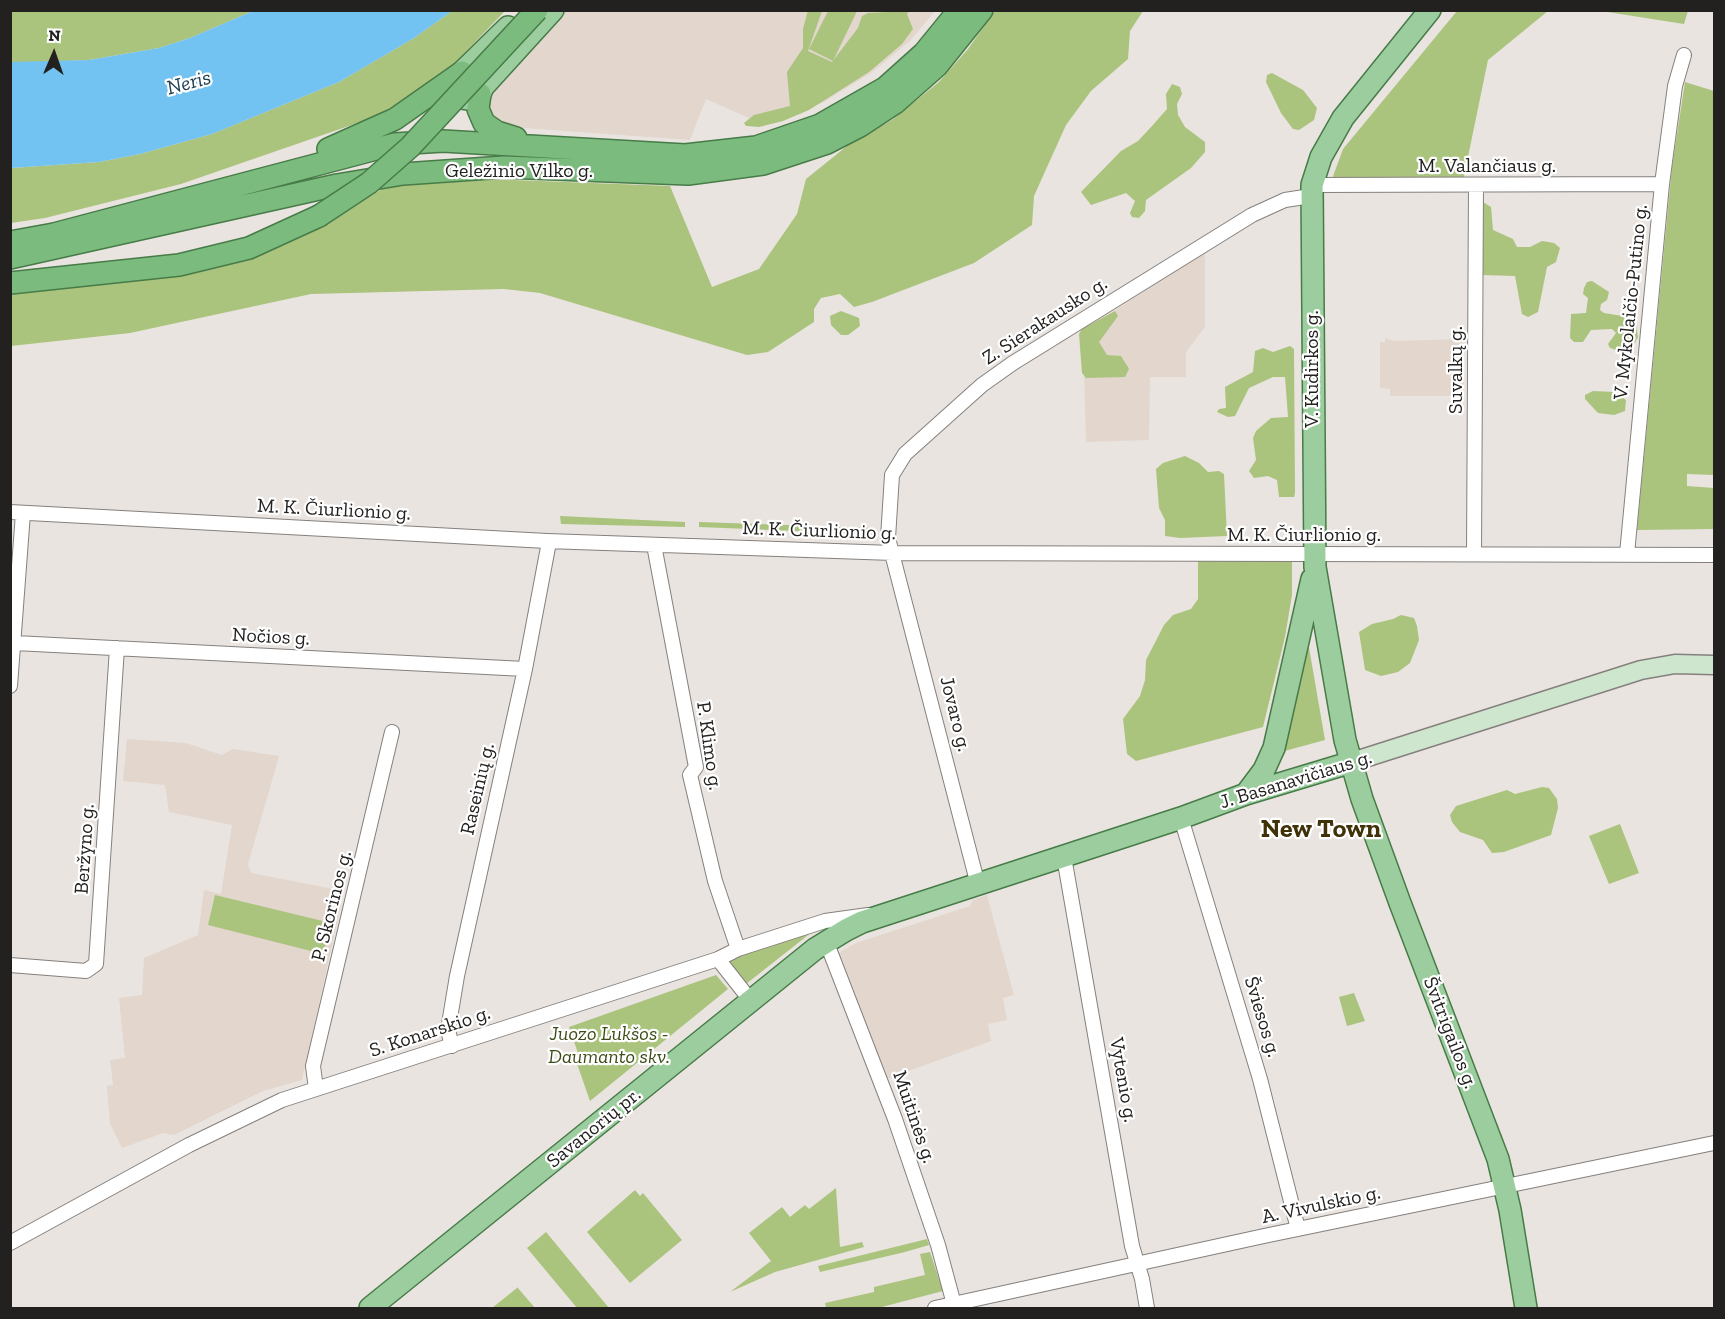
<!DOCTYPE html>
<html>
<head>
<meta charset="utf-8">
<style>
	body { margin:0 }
	#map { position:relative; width:1725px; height:1319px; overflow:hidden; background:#eae4e0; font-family:"Zilla Slab",serif }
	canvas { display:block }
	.frame { position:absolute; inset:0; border:12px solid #232120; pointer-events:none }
	.north { position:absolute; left:24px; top:24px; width:60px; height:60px; -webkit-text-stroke:4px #fff; paint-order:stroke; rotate:2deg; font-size:16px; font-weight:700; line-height:24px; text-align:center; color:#232120 }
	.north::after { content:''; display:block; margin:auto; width:21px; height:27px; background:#232120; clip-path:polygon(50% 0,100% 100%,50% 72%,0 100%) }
</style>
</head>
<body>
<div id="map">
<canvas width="1725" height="1319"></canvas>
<div class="frame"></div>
<div class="north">N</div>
</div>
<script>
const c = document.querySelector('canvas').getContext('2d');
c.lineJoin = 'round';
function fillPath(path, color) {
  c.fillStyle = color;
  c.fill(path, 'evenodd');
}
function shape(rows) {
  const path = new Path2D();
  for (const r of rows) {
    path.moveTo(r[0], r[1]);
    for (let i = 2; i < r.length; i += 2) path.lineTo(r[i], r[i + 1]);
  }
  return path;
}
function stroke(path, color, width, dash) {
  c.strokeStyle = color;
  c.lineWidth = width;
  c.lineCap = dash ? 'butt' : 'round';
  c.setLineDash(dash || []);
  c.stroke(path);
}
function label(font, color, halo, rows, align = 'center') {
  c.font = font + ' "Zilla Slab",serif';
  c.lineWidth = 4.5;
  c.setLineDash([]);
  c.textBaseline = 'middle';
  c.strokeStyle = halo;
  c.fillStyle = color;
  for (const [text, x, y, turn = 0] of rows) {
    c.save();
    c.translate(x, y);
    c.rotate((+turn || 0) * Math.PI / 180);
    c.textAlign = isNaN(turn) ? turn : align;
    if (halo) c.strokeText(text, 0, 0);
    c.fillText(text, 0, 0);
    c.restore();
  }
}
const built = shape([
	[564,11,935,11,910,41,871,73,822,103,760,123,706,99,690,140,496,126,483,101],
	[1205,252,1205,327,1186,352,1186,377,1150,377,1149,440,1086,442,1083,331],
	[1385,338,1393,341,1464,339,1464,396,1390,396,1390,389,1380,388,1380,342,1385,342],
	[127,739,186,743,222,755,233,749,279,756,248,864,251,873,344,891,302,1080,263,1091,174,1135,163,1133,122,1148,110,1124,107,1086,113,1085,110,1060,125,1058,119,998,142,995,144,958,198,935,204,890,221,894,232,825,169,812,165,785,123,781],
	[987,895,1014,995,1003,998,1007,1020,988,1024,991,1041,884,1080,838,953,856,943,970,906,973,900]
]);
const green = shape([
	[808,10,822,11,808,51,832,62,858,28,862,16,868,13,909,11,907,14,913,29,902,44,869,72,809,110,783,121,759,127,746,126,744,123,754,115,790,106,787,72,803,48,803,29],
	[10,11,253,11,190,38,159,48,89,60,24,63,11,62],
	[452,11,505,11,450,68,394,106,369,119,181,184,45,218,11,223,11,168,99,162,140,154,212,134,339,82,414,38],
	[828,11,857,11,833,61,809,49],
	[995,11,1143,11,1130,31,1128,59,1091,91,1066,125,1034,196,1032,225,974,263,872,302,854,307,840,294,821,298,814,309,814,322,768,352,747,355,540,293,504,289,311,294,130,333,11,346,11,291,272,246,327,224,388,185,439,180,513,180,670,186,712,287,759,269,797,214,806,179,847,146,892,120,939,82,968,49],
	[1457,11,1548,11,1488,60,1463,181,1332,179,1343,149],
	[1601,11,1688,11,1684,24],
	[1272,73,1303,90,1317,108,1314,120,1299,130,1293,129,1281,113,1266,82,1267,75],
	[1685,82,1714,91,1714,475,1687,474,1687,486,1714,488,1714,529,1637,530,1672,167],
	[1172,84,1180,87,1182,94,1177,104,1178,115,1185,127,1205,142,1205,152,1191,168,1146,200,1145,211,1139,218,1132,217,1130,213,1135,201,1126,193,1091,205,1081,192,1121,151,1138,141,1152,126,1167,109,1166,94],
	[1483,202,1491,207,1493,230,1513,239,1517,247,1530,247,1542,241,1554,243,1560,248,1556,262,1547,267,1538,312,1528,317,1522,314,1515,276,1482,275,1479,207],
	[1592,281,1609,292,1607,300,1601,304,1600,310,1604,313,1635,318,1638,337,1631,350,1622,352,1610,348,1608,344,1616,333,1612,329,1591,330,1583,342,1574,342,1570,338,1571,314,1586,313,1588,298,1583,294,1584,288,1587,282],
	[841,311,859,318,860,326,848,335,841,335,831,325,830,316],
	[1115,311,1118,316,1099,342,1107,355,1121,356,1129,369,1125,377,1086,378,1082,373,1079,334,1082,329],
	[1290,346,1294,349,1295,493,1294,497,1279,497,1277,480,1268,476,1254,478,1249,471,1256,460,1253,438,1256,431,1271,418,1288,417,1285,377,1273,377,1249,388,1235,416,1228,417,1217,412,1219,409,1226,408,1225,387,1253,372,1255,351,1263,348,1273,352],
	[1593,391,1615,392,1626,400,1625,411,1614,415,1598,413,1585,399,1585,395],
	[1185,456,1199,463,1208,472,1219,471,1224,474,1227,536,1180,538,1165,536,1165,520,1159,508,1156,469,1163,463],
	[560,516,685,522,685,527,561,524],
	[699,522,874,528,871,534,699,527],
	[1198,558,1292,558,1292,595,1285,637,1263,727,1136,761,1127,754,1123,719,1140,696,1145,680,1146,660,1164,625,1173,615,1191,609,1198,599],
	[1401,615,1414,618,1417,626,1419,640,1410,663,1398,672,1381,676,1365,670,1359,632,1372,624,1393,619],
	[1307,636,1325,740,1281,752],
	[1542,787,1549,788,1557,799,1558,808,1551,835,1504,852,1492,853,1483,840,1460,832,1452,822,1450,815,1456,806,1507,790,1515,794],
	[1620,824,1639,873,1609,884,1589,836],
	[215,895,331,923,323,954,208,925],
	[817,928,746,984,730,965,730,959],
	[716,975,728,989,590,1101,575,1058,579,1056,569,1027],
	[1354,993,1365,1021,1347,1026,1339,997],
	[836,1188,840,1247,862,1242,864,1247,775,1272,730,1292,771,1261,749,1233,782,1207,790,1217,805,1205,809,1209],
	[635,1190,640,1196,643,1193,682,1240,630,1283,587,1232],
	[546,1232,609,1308,577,1308,527,1248],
	[927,1239,929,1245,905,1252,820,1272,818,1266],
	[930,1252,943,1291,878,1308,824,1308,826,1308,825,1303,874,1292,874,1287,925,1275,920,1254],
	[517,1287,535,1308,492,1308,517,1288]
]);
const water = shape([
	[253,11,452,11,414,38,339,82,212,134,140,154,99,162,11,168,11,62,89,60,159,48,190,38]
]);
const minor = shape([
	[1312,185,1662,184],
	[10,512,547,541,893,553,1714,555],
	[654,545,696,767,690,775,715,881,738,949],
	[1474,554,1476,185],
	[1627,554,1662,184,1675,86,1684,55],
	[15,643,525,669],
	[10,686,23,513],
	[1181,818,1260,1079,1298,1229],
	[1064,857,1132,1246,1142,1279,1147,1308],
	[978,885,888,538,892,475,905,454,982,385,1013,363,1252,215,1285,200,1311,196],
	[826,941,895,1119,938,1245,955,1308],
	[718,959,751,1001],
	[10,965,86,971,96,964,117,648],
	[452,1046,448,1030,457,976,525,669,549,542],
	[316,1089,313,1066,392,732],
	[10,1243,189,1145,282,1100,718,959,738,949,825,921,868,915],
	[935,1308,1264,1236,1714,1143]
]);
const secondary = shape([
	[1352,762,1641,670,1675,664,1714,665]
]);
const primary = shape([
	[1430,10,1343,118,1321,157,1312,185,1315,567,1345,740,1362,799,1400,903,1498,1159,1510,1210,1526,1308],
	[508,27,462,72,456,89,462,98,469,99,480,94,483,87,553,10],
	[1246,794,1264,770,1274,748,1312,579],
	[370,1308,815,949,846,930,862,922,1181,818,1246,794,1352,762]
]);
const trunk = shape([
	[480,94,478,109,484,123,497,132,516,138],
	[328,149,395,119,462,72],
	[10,242,54,234,395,144,443,141,685,155,756,147,820,125,885,88,924,53,959,10],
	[10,258,337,185,403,174,504,167,688,174,763,164,827,143,860,126,895,103,937,66,982,10],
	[10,283,179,265,249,248,319,216]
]);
const trunkBridge = shape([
	[319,216,369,183,410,147,537,10]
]);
const streetNames = [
	["M. Valančiaus g.",1487,166],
	["Geležinio Vilko g.",519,171],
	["V. Mykolaičio-Putino g.",1631,302,-84],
	["Z. Sierakausko g.",1045,321,-33],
	["V. Kudirkos g.",1312,369,-90],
	["Suvalkų g.",1456,370,-90],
	["M. K. Čiurlionio g.",334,510,3],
	["M. K. Čiurlionio g.",819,531,2],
	["M. K. Čiurlionio g.",1304,535],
	["Nočios g.",271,637,3],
	["Jovaro g.",955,714,76],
	["P. Klimo g.",709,746,82],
	["J. Basanavičiaus g.",1296,780,-17],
	["Raseinių g.",478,789,-77],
	["Beržyno g.",85,849,-86],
	["P. Skorinos g.",332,906,-76],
	["Šviesos g.",1262,1017,73],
	["S. Konarskio g.",430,1032,-18],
	["Švitrigailos g.",1450,1033,69],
	["Vytenio g.",1123,1080,80],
	["Muitinės g.",914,1117,71],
	["Savanorių pr.",594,1128,-39],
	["A. Vivulskio g.",1321,1205,-12]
];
const parkNames = [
	["Juozo Lukšos -",609,1034],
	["Daumanto skv.",609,1057]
];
const waterNames = [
	["Neris",189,83,-15]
];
const districtNames = [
	["New Town",1321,830]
];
fillPath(built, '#e2d6cd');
fillPath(green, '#aac37d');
fillPath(water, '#73c3f2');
stroke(minor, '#85807d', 16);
stroke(secondary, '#85807d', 21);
stroke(primary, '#477b48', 24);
stroke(trunk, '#477b48', 24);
stroke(minor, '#fff', 14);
stroke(secondary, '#cee6ce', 18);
stroke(primary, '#9ccd9e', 21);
stroke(trunk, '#7bbc7e', 21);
stroke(trunkBridge, '#477b48', 24, []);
stroke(trunkBridge, '#7bbc7e', 21);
label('20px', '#232120', '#fff', streetNames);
label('italic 20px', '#3b4c16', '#fff', parkNames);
label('italic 21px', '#1f4256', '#fff', waterNames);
label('bold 26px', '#3f3208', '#fff', districtNames);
</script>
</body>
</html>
